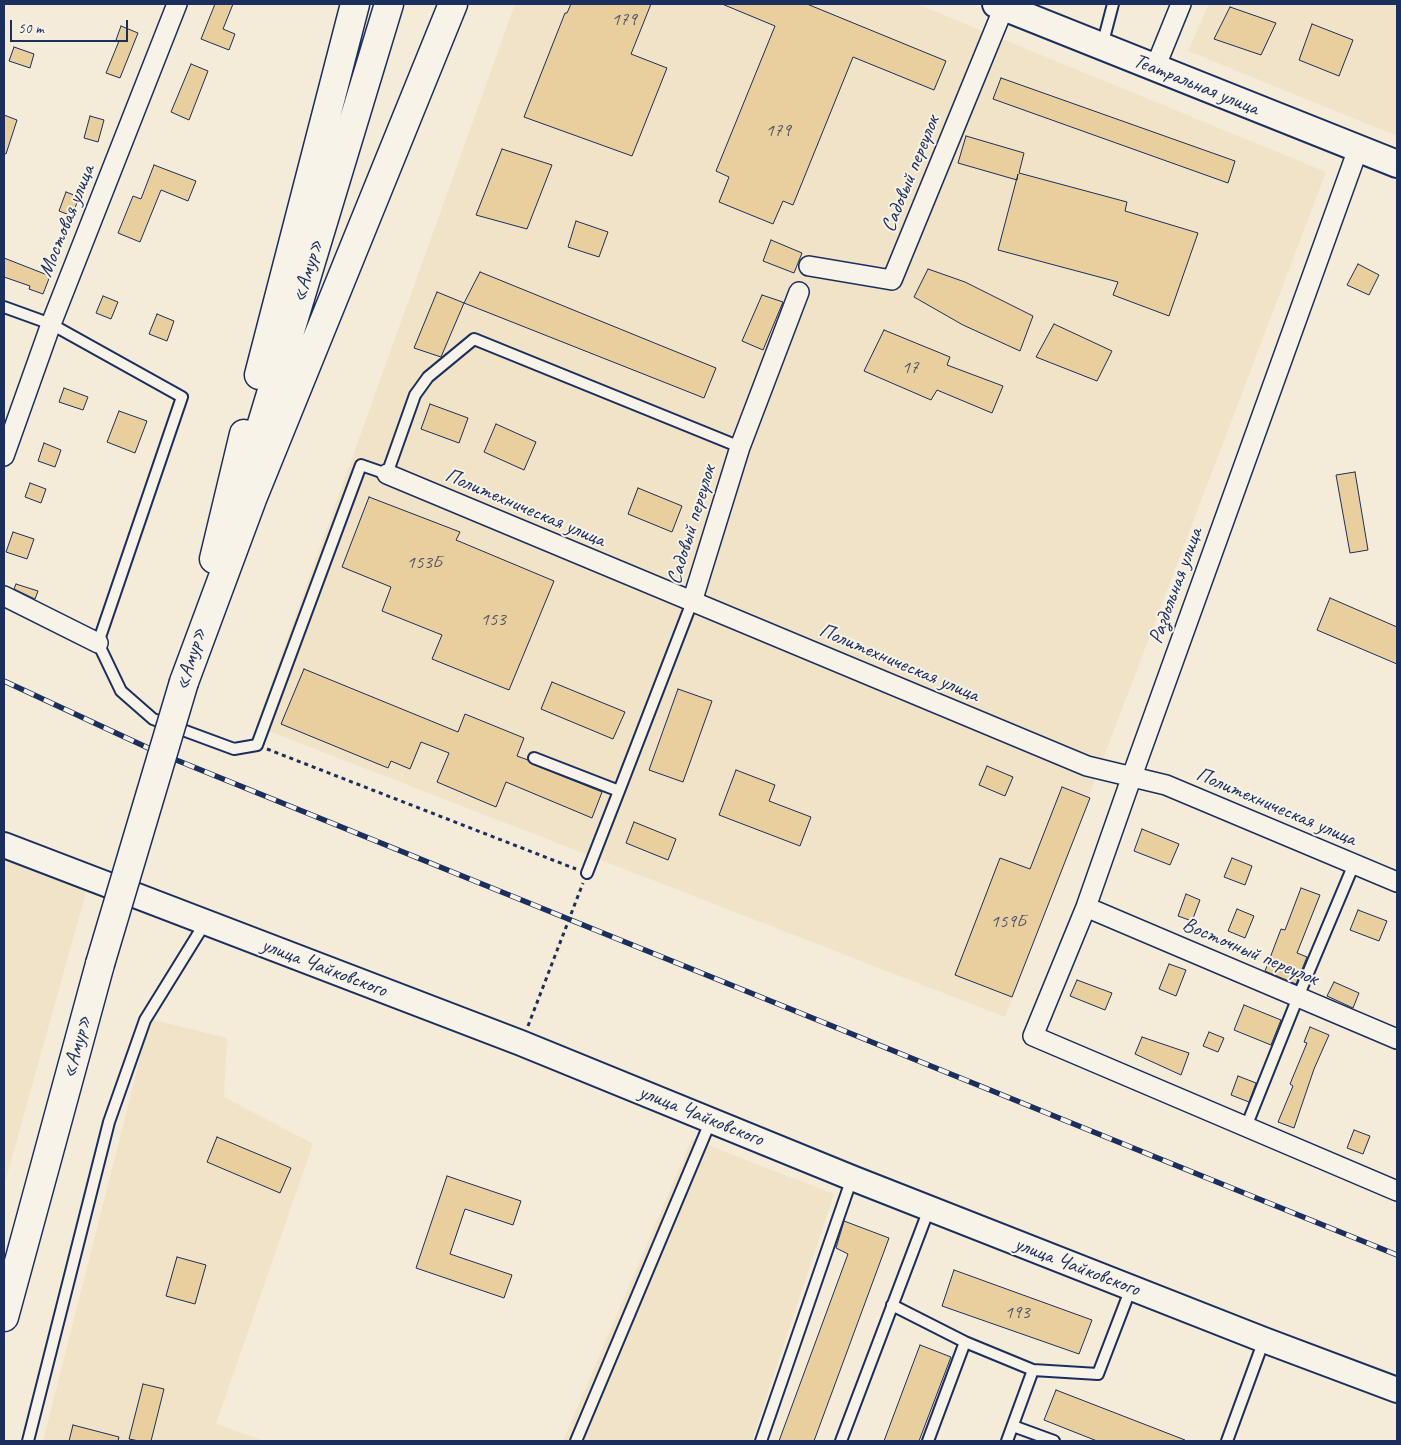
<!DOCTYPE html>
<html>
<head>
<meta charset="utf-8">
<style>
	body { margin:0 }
	#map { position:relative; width:1401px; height:1445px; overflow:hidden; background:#f4ecd9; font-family:Caveat,sans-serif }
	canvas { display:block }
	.frame { position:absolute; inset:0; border:5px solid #1b2f5e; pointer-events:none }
	.scale { position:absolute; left:10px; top:20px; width:118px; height:22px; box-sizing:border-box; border:2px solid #1b2f5e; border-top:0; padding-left:6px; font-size:15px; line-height:18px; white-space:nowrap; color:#1b2f5e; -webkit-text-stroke:4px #f7f3e8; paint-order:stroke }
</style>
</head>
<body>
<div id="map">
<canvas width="1401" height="1445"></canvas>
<div class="frame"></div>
<div class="scale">50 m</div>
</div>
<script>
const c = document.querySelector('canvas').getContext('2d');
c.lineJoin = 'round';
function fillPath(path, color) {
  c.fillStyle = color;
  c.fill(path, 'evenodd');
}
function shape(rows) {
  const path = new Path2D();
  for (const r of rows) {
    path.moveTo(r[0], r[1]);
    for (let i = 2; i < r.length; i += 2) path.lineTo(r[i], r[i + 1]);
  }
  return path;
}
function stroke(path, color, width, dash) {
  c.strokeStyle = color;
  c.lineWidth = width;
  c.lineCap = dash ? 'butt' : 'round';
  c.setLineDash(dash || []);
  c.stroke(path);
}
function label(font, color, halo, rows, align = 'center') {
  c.font = font + ' Caveat,sans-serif';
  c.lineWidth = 4;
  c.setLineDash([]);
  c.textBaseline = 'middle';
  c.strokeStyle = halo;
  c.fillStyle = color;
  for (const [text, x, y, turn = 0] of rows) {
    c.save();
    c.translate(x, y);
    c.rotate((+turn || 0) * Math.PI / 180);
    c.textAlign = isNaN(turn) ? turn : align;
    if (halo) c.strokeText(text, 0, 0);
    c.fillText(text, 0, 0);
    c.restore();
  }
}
const built = shape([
	[515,4,917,4,1326,172,1005,1017,256,726],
	[1209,4,1397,4,1397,136,1188,51],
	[4,859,87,889,4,1186],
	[150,1019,227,1038,224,1097,313,1144,216,1424,265,1441,43,1441],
	[692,1139,834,1194,752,1441,563,1441]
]);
const building = shape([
	[215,4,233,4,223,29,235,34,229,50,201,39,215,4],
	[571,4,651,4,631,54,667,68,632,156,524,117,565,13,567,13,571,4],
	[722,4,807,4,946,61,934,90,853,57,793,205,783,201,773,224,719,202,729,177,716,171,775,26,722,4],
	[1230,7,1276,23,1261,55,1214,39,1230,7],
	[1312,24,1353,40,1339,76,1299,60,1312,24],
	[121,26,138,33,120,78,106,73,119,41,116,40,121,26],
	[14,47,34,54,30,68,9,61,14,47],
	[191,64,208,71,189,120,171,112,191,64],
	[1001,78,1235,161,1228,183,993,99,1001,78],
	[4,115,17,120,6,154,4,153,4,115],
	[90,116,104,120,98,142,84,138,90,116],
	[966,136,1024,153,1019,173,1127,202,1125,211,1198,233,1169,316,1113,295,1118,282,998,250,1018,174,1017,180,958,163,966,136],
	[502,149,552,165,527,229,476,215,502,149],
	[154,165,196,181,188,201,161,190,140,242,118,233,133,196,141,199,154,165],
	[66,192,79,197,72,216,59,211,66,192],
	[576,221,608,232,599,257,568,247,576,221],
	[771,240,802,253,794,273,763,261,771,240],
	[4,258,50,276,43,294,29,289,30,286,4,277,4,258],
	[1358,264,1379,275,1369,295,1347,285,1358,264],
	[928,269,965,282,1033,316,1020,351,963,325,914,297,928,269],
	[480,272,716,368,704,398,464,303,480,272],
	[437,292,464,303,441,357,414,348,437,292],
	[762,295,783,302,763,350,742,341,762,295],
	[103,296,118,302,111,319,96,313,103,296],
	[157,314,174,321,167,341,149,334,157,314],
	[1054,324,1112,351,1097,381,1036,357,1054,324],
	[884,330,950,357,947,365,1003,386,992,413,937,390,931,400,864,371,884,330],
	[64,388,88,397,83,410,59,402,64,388],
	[430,404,468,418,459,443,421,429,430,404],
	[119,411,147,421,135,453,107,442,119,411],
	[496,424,536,442,524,470,484,452,496,424],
	[44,443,61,450,55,467,38,461,44,443],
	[1355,472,1368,550,1350,553,1336,475,1355,472],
	[30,483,46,489,41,503,25,497,30,483],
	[638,488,682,506,672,532,628,514,638,488],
	[369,497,460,532,456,540,554,581,509,690,432,659,442,635,382,611,391,587,342,567,369,497],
	[13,532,34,539,27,559,6,552,13,532],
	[16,584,38,591,35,599,14,589,16,584],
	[1330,598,1397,627,1397,664,1317,630,1330,598],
	[304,669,458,732,465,714,524,738,517,756,528,760,532,764,602,792,592,818,506,782,496,807,437,782,449,753,421,742,410,769,391,761,388,768,281,724,304,669],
	[552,682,625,712,613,739,541,709,552,682],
	[678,689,712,701,683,782,649,770,678,689],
	[987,766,1013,777,1005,796,979,785,987,766],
	[736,770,775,785,769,801,811,817,800,846,719,815,736,770],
	[1062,787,1090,798,1012,997,955,975,1000,858,1030,869,1062,787],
	[634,822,676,839,668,860,626,843,634,822],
	[1142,829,1179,844,1170,865,1134,851,1142,829],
	[1232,858,1252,866,1245,885,1224,877,1232,858],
	[1301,888,1320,895,1297,953,1307,957,1296,984,1265,971,1281,929,1285,930,1301,888],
	[1186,894,1200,900,1192,921,1178,916,1186,894],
	[1237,909,1254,916,1245,938,1228,931,1237,909],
	[1358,910,1387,921,1379,941,1350,930,1358,910],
	[1169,964,1186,970,1176,996,1159,989,1169,964],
	[1077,980,1112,993,1105,1010,1070,996,1077,980],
	[1334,982,1359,993,1353,1008,1327,996,1334,982],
	[1244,1005,1281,1020,1271,1045,1234,1030,1244,1005],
	[1310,1027,1329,1035,1314,1069,1294,1128,1278,1122,1293,1086,1290,1084,1307,1043,1304,1042,1310,1027],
	[1209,1032,1224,1038,1218,1052,1203,1046,1209,1032],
	[1142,1037,1189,1053,1181,1075,1135,1054,1142,1037],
	[1238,1076,1256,1083,1249,1102,1231,1095,1238,1076],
	[1354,1130,1370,1136,1363,1154,1347,1148,1354,1130],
	[217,1137,291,1168,280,1193,207,1162,217,1137],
	[447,1176,521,1201,513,1225,465,1209,450,1254,512,1275,504,1298,416,1268,447,1176],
	[844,1221,889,1238,814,1441,779,1441,848,1254,836,1248,844,1221],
	[177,1257,206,1265,195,1304,166,1296,177,1257],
	[954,1270,1092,1320,1079,1354,942,1306,954,1270],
	[920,1345,951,1357,919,1441,884,1441,920,1345],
	[143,1384,164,1389,151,1441,139,1441,129,1439,143,1384],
	[1056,1390,1185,1440,1185,1441,1097,1441,1044,1420,1056,1390],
	[73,1425,119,1437,118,1441,69,1441,73,1425]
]);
const path = shape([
	[267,749,576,869],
	[528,1026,583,883]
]);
const service = shape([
	[1102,46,1113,4],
	[4,307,51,324,182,397,98,643,121,691,153,719,234,749,257,745,361,465,387,474,415,395,428,377,474,339,740,447],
	[534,758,619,791,692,602],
	[587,873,619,791],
	[1246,1127,1298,997,1354,864],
	[892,1305,965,1342,1033,1370,1098,1374,1131,1288],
	[1013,1426,1054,1441],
	[28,1441,109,1122,145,1020,205,923],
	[576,1441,711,1120],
	[761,1441,852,1178],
	[841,1441,929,1209],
	[928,1441,965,1342],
	[1007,1441,1033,1370],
	[1227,1441,1264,1340]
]);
const minor = shape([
	[1155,68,1181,4],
	[1358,149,1132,776,1086,907,1033,1036,1397,1191],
	[809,266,892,280,1004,7],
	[4,456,51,324,177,4],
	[387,474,1087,766,1166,785,1397,882],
	[4,596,98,643],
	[692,602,740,447,799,292],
	[1086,907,1397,1039]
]);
const tertiary = shape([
	[4,845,521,1043,852,1178,1264,1340,1397,1390]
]);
const secondary = shape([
	[996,4,1397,164]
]);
const trunk = shape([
	[259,375,355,4],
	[251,460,389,4],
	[214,559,244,434],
	[184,682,252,499,453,4],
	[4,1317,100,964]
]);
const rail = shape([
	[4,681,159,753,1397,1255]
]);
const trunkBridge = shape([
	[100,964,184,682]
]);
const numberNames = [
	["179",624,20],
	["179",778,131],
	["17",910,368],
	["153Б",424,563],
	["153",493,620],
	["159Б",1008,922],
	["193",1017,1313]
];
const streetNames = [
	["Театральная улица",1196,85,22],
	["Садовый переулок",911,174,-68],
	["Мостовая улица",67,221,-68],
	["«Амур»",308,271,-73],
	["Политехническая улица",525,508,23],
	["Садовый переулок",692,525,-73],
	["Раздольная улица",1176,586,-70],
	["«Амур»",191,659,-73],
	["Политехническая улица",899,663,23],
	["Политехническая улица",1276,807,23],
	["Восточный переулок",1250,952,23],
	["улица Чайковского",324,968,21],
	["«Амур»",77,1047,-75],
	["улица Чайковского",701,1116,22],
	["улица Чайковского",1077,1267,21]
];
fillPath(built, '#f1e3c7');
fillPath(building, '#eacf9e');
stroke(building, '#1b2f5e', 1);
stroke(service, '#1b2f5e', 14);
stroke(minor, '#1b2f5e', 22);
stroke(tertiary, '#1b2f5e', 28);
stroke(secondary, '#1b2f5e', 30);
stroke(trunk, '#1b2f5e', 31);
stroke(path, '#1b2f5e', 3, [4, 4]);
stroke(service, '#f7f3e8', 10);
stroke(minor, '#f7f3e8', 19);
stroke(tertiary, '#f7f3e8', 24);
stroke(secondary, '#f7f3e8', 26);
stroke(trunk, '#f7f3e8', 28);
stroke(rail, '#1b2f5e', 5.5);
stroke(rail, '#f7f3e8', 4, [11]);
stroke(trunkBridge, '#1b2f5e', 31, []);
stroke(trunkBridge, '#f7f3e8', 28);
label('19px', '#4f576e', null, numberNames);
label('21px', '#1b2f5e', '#f7f3e8', streetNames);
</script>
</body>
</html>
